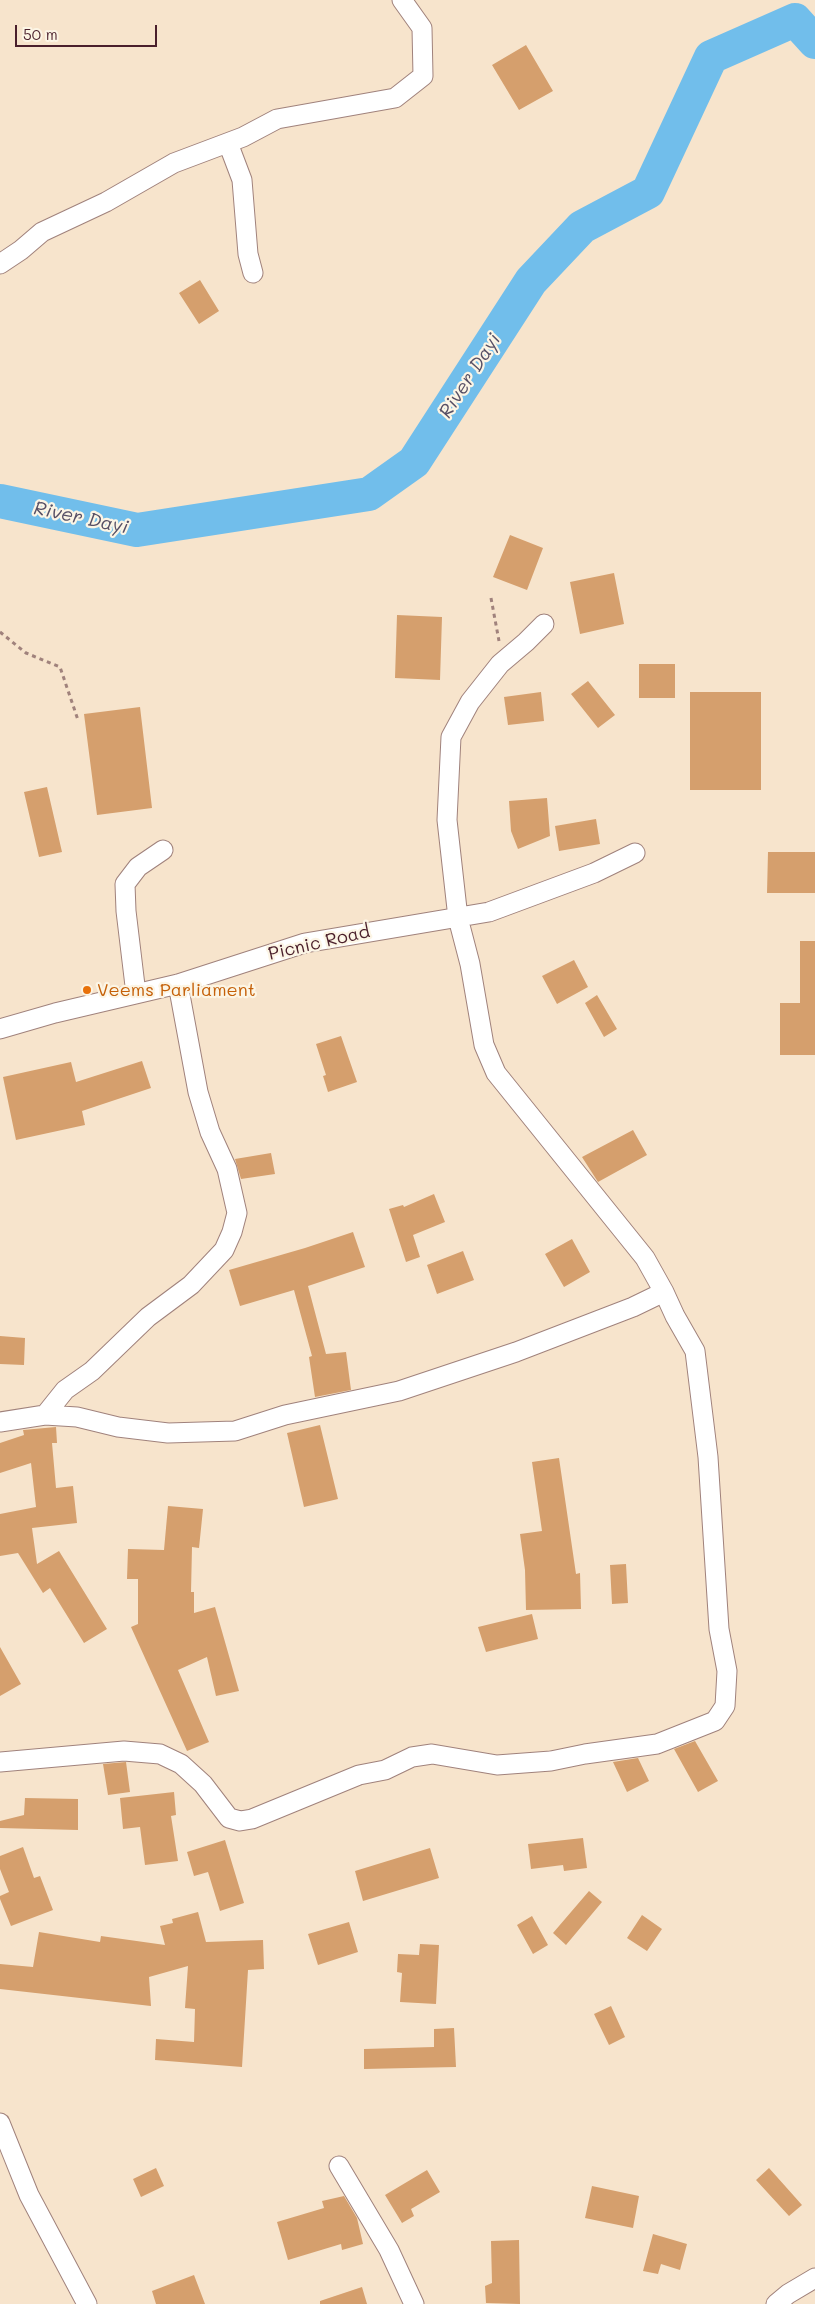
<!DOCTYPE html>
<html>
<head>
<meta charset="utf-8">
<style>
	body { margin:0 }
	#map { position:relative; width:815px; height:2304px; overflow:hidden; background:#f7e4cc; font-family:Mali,sans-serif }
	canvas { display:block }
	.scale { position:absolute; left:15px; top:25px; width:142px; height:22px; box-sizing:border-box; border:2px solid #4a1f2b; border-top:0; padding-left:6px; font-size:15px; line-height:18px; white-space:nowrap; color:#4a1f2b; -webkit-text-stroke:4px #fcf5e5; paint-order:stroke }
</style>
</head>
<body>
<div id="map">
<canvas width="815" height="2304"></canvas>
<div class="scale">50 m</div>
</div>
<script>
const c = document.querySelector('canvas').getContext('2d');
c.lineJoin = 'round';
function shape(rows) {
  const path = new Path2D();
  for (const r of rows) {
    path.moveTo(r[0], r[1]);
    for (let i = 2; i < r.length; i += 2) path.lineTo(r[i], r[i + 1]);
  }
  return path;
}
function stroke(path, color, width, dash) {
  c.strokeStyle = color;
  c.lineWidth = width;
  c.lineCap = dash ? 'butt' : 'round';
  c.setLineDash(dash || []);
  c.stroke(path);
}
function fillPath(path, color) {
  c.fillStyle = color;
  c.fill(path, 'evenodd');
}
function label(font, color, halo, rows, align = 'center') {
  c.font = font + ' Mali,sans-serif';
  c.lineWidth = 4.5;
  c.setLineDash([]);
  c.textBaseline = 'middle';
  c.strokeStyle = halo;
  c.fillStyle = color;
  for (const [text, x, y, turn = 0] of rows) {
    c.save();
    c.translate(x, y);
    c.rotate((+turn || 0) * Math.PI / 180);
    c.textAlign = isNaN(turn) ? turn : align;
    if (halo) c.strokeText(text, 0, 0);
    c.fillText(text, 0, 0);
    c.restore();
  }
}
const river = shape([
	[0,501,137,530,369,494,414,462,531,281,582,227,648,192,711,57,795,20,815,42]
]);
const building = shape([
	[526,45,553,91,519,110,492,65],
	[200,280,219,311,199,324,179,293],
	[510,535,543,548,527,590,493,577],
	[614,573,624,624,580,634,570,582],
	[397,615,442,617,440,680,395,678],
	[639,664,675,664,675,698,639,698],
	[588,681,615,715,598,728,571,694],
	[541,692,544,721,508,725,504,697],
	[690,692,761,692,761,790,690,790],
	[140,707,152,808,97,815,84,714],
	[47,787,62,852,39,857,24,792],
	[547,798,550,836,518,849,511,831,509,801],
	[596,819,600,844,559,851,555,826],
	[768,852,815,852,815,893,767,893],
	[800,941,815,941,815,1055,780,1055,780,1003,800,1003],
	[574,960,588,987,557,1004,542,976],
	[597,995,617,1029,604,1037,585,1003],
	[341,1036,357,1082,328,1092,323,1076,326,1075,316,1044],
	[142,1061,151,1088,82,1111,85,1125,16,1140,3,1077,71,1062,76,1082],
	[633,1130,647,1155,598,1182,582,1157],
	[271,1153,275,1174,241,1179,235,1159],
	[434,1194,445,1222,413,1235,420,1257,406,1262,389,1209,403,1205,404,1207],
	[353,1232,365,1267,308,1286,326,1354,346,1352,351,1390,315,1397,309,1357,312,1356,294,1290,240,1306,229,1270,305,1248],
	[572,1239,590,1272,564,1287,545,1254],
	[463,1251,474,1280,437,1294,427,1265],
	[0,1336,25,1338,24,1365,0,1364],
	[320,1425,338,1499,304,1507,287,1433],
	[56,1427,57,1443,52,1443,56,1488,73,1486,77,1523,32,1528,37,1564,59,1551,107,1629,84,1643,50,1588,43,1593,18,1553,0,1556,0,1514,36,1507,31,1463,0,1473,0,1443,24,1435,23,1430],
	[559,1458,576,1574,580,1573,581,1609,526,1610,525,1570,520,1534,542,1531,532,1462],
	[168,1506,203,1509,199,1548,192,1547,191,1592,194,1592,194,1613,215,1607,239,1691,216,1696,207,1657,178,1670,209,1742,187,1751,131,1627,138,1624,138,1579,127,1579,128,1549,164,1550],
	[626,1564,628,1603,612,1604,610,1565],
	[532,1614,538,1639,486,1652,478,1627],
	[0,1647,21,1684,0,1696],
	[695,1741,718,1781,698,1792,674,1749],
	[638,1758,649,1781,627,1792,613,1762],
	[126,1762,130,1792,108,1795,103,1764],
	[174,1792,176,1815,171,1816,178,1861,145,1865,140,1827,123,1829,120,1798],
	[25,1798,78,1799,78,1830,0,1828,0,1821,24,1815],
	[583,1838,587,1868,564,1871,563,1865,531,1869,528,1844],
	[225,1840,244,1903,220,1911,208,1872,194,1876,187,1852],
	[23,1847,34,1878,40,1876,53,1910,11,1926,0,1899,0,1896,9,1892,0,1869,0,1856],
	[430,1848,439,1878,363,1901,355,1871],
	[589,1891,602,1902,566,1945,553,1933],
	[198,1912,206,1942,263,1940,264,1969,248,1970,242,2067,155,2060,156,2039,194,2042,195,2009,185,2008,188,1966,149,1977,151,2006,0,1989,0,1964,33,1967,39,1932,100,1942,101,1936,165,1945,160,1926,173,1923,172,1919],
	[642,1915,662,1929,647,1951,627,1938],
	[532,1916,548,1945,533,1954,517,1925],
	[349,1922,358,1952,318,1965,308,1934],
	[420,1944,439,1945,436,2004,400,2002,402,1973,397,1972,398,1954,419,1955],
	[611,2006,625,2037,609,2045,594,2014],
	[454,2028,456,2067,364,2069,364,2049,434,2047,434,2029],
	[156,2168,164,2186,141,2197,133,2179],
	[769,2168,802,2205,789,2216,756,2180],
	[427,2170,440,2192,411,2209,414,2216,402,2223,385,2195],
	[592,2186,639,2196,633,2228,585,2218],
	[344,2196,357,2218,363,2244,342,2250,341,2244,288,2260,277,2222,324,2208,322,2201],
	[653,2234,687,2244,680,2270,661,2264,658,2274,643,2271],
	[519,2240,520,2304,486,2303,485,2286,492,2283,491,2241],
	[194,2275,205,2304,156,2304,152,2291],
	[362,2287,367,2304,320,2304,320,2301]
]);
const path = shape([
	[491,598,499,641],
	[0,632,26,653,60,667,78,720]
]);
const minor = shape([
	[228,143,242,180,248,254,253,273],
	[0,264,21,250,42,232,106,202,174,163,243,137,277,119,395,98,423,76,422,28,402,0],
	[136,994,126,911,125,884,138,867,163,850],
	[0,1029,55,1013,178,984,305,943,489,912,594,873,635,853],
	[45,1415,65,1390,92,1371,148,1317,191,1285,224,1250,232,1232,237,1213,227,1169,210,1132,198,1092,178,984],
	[0,1422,45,1415,77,1417,118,1427,168,1433,235,1431,285,1415,399,1391,516,1352,633,1307,664,1292],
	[0,1762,124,1751,160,1754,181,1764,203,1784,229,1818,240,1821,252,1819,359,1775,385,1770,412,1757,432,1754,497,1765,551,1761,585,1754,657,1744,715,1721,725,1706,727,1671,719,1629,708,1457,695,1351,675,1316,664,1292,645,1258,496,1073,484,1045,470,964,458,918,447,820,451,737,470,702,500,664,526,642,544,624],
	[0,2123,29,2195,87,2304],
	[339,2166,389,2250,414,2304],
	[776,2304,788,2294,815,2278]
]);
const markers = [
	[87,990,5,"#e8710a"]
];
const streetNames = [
	["Picnic Road",319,943,-13]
];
const foodNames = [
	["Veems Parliament",97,990]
];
const waterNames = [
	["River Dayi",470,376,-57],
	["River Dayi",81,518,12]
];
stroke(river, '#71beeb', 34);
fillPath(building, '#d59f6d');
stroke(minor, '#a0827c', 21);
stroke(path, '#a0827c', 3, [4, 4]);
stroke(minor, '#fff', 19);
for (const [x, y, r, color] of markers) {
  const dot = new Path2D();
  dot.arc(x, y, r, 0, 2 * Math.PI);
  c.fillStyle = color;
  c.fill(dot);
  stroke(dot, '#fcf5e5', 2);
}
label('18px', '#4a1f2b', '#fcf5e5', streetNames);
label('18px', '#c56008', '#fcf5e5', foodNames, 'left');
label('italic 19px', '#564f65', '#fcf5e5', waterNames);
</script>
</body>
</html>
